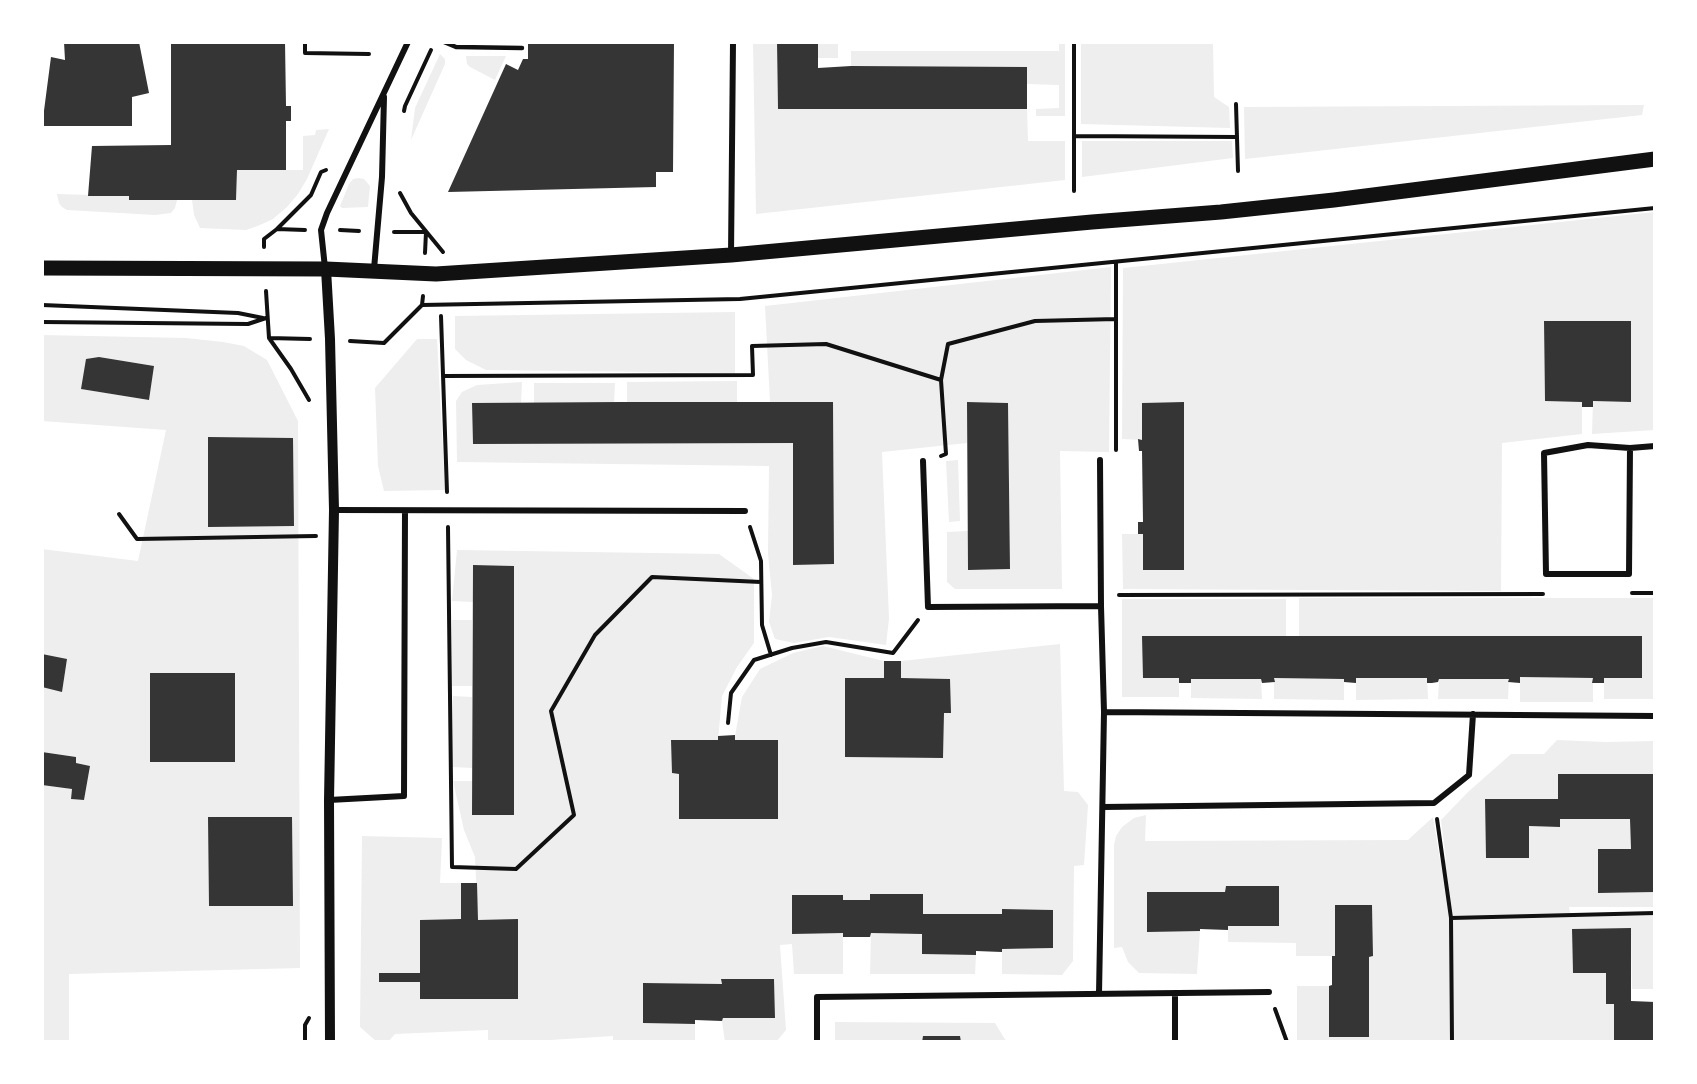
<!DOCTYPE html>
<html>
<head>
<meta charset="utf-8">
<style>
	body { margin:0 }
	#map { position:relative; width:1697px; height:1084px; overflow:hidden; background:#fff; font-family:"Noto Serif",serif }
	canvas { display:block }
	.frame { position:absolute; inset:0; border:44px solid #fff; pointer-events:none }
</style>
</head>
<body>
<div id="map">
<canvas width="1697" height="1084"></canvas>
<div class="frame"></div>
</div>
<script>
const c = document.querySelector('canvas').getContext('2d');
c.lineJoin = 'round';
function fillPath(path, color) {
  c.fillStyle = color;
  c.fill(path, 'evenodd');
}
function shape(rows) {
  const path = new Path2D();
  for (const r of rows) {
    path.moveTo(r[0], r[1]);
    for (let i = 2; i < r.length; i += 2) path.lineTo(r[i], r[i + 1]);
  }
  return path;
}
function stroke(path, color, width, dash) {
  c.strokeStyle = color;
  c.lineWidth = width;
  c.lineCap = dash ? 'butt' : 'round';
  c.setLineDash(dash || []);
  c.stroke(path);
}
const green = shape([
	[753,42,777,42,778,109,1027,109,1028,141,1065,141,1065,180,756,214],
	[818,42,838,42,838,58,818,58],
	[849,42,1065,42,1065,116,1036,116,1036,109,1059,108,1059,85,1027,84,851,66,851,51,1059,51,1059,44],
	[1081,42,1213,42,1214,97,1229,107,1230,128,1081,124],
	[440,54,445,59,445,64,411,140,415,108],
	[466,56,506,56,495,80,470,67,467,64],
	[1644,105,1642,115,1245,159,1244,107],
	[329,129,307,179,298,194,287,207,273,219,260,225,246,230,200,228,194,215,192,200,236,200,237,170,303,170,303,136,315,135,316,130],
	[1082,141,1232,141,1233,158,1082,177],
	[359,178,364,179,370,186,368,207,342,208,340,206,349,184,353,179],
	[57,194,129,196,129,200,177,200,175,208,171,213,155,215,67,210,62,207,59,203],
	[1655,212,1655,430,1592,434,1593,401,1631,402,1631,321,1544,321,1545,401,1582,402,1582,434,1502,443,1501,591,1123,589,1122,534,1143,534,1143,570,1184,570,1184,402,1142,403,1142,440,1122,439,1123,268],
	[1111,267,1109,452,1060,451,1062,589,955,589,947,582,947,532,968,531,968,570,1010,569,1008,403,968,402,967,443,882,452,889,618,886,645,829,637,794,643,775,639,769,622,772,595,768,554,769,466,457,462,456,401,462,392,477,385,522,382,521,403,472,403,473,444,793,443,793,564,834,564,833,402,770,402,765,306],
	[735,312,735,373,486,370,466,360,455,349,455,316],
	[42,335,186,338,223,342,244,346,267,360,298,421,300,968,69,974,69,1042,42,1042,42,785,72,789,71,799,84,800,90,766,76,763,76,757,42,752,42,687,62,691,67,660,42,654,42,549,138,561,166,430,42,421],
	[99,357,154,366,149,400,82,389],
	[417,339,437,339,445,490,384,491,378,466,375,388],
	[737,381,737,402,627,402,627,382],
	[534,383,615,383,614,403,534,403],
	[958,460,960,521,949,522,946,461],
	[457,550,719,554,754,579,754,643,737,667,722,696,718,740,672,740,672,773,679,774,679,819,777,819,778,740,735,740,735,736,742,697,760,669,793,653,823,646,884,661,884,678,845,678,845,757,943,758,944,713,950,679,901,678,901,661,1060,644,1064,791,1078,792,1088,805,1084,865,1074,866,1073,961,1062,975,1002,974,1002,949,1053,948,1053,910,1003,909,1002,914,923,914,870,900,843,900,843,895,792,895,792,933,843,933,843,974,794,974,792,944,780,945,786,1030,776,1042,725,1042,722,1021,723,1018,775,1018,774,979,721,980,722,984,643,983,643,1023,695,1024,695,1042,613,1042,613,1036,519,1042,488,1042,488,1030,395,1034,388,1042,376,1041,360,1027,362,836,442,838,440,883,461,883,461,919,420,920,420,973,379,973,379,982,420,982,420,999,518,998,518,920,478,920,475,857,464,830,453,781,472,781,472,815,514,815,514,566,473,565,473,602,452,601],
	[1299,598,1655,598,1655,699,1604,699,1604,678,1642,678,1642,636,1299,636],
	[1122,599,1286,599,1286,636,1143,636,1143,678,1179,678,1179,697,1122,697],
	[452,620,472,620,472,686,452,686],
	[1520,677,1593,678,1593,702,1520,702],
	[1274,678,1344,679,1344,700,1274,699],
	[1356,678,1427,678,1428,699,1356,700],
	[1191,679,1261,679,1262,699,1191,698],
	[1439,679,1509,679,1508,699,1438,699],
	[453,696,472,697,472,768,452,767],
	[1557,740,1605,742,1655,741,1655,774,1559,774,1558,799,1485,800,1486,858,1528,858,1529,826,1560,827,1560,819,1630,819,1631,849,1598,849,1598,893,1655,892,1655,907,1569,907,1571,917,1655,915,1655,989,1632,989,1631,928,1572,929,1573,973,1606,973,1606,1003,1614,1004,1614,1042,1297,1042,1297,986,1329,986,1329,1037,1369,1037,1369,957,1373,956,1372,906,1335,956,1296,956,1296,943,1228,942,1228,926,1279,926,1278,886,1226,886,1225,892,1147,931,1200,931,1197,974,1139,973,1128,962,1122,947,1114,948,1114,845,1116,836,1122,827,1134,818,1146,815,1145,841,1408,840,1433,817,1440,860,1446,860,1441,820,1468,792,1511,754,1544,754],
	[871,933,922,934,922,954,976,955,975,974,870,974],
	[835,1022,995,1023,1006,1041,1009,1042,960,1041,959,1036,923,1036,922,1040,835,1042]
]);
const building = shape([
	[64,42,139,42,149,93,132,97,132,126,42,126,51,57,65,60],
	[171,42,285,42,286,106,291,106,291,121,286,121,286,170,237,170,236,200,129,200,129,196,88,196,92,146,171,145],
	[528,42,674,42,673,172,656,172,656,187,448,192,506,64,518,70,523,59,528,59],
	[777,42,818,42,818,68,851,66,1027,67,1027,109,778,109],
	[1544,321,1631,321,1631,402,1593,401,1593,407,1582,407,1582,402,1545,401],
	[99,357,154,366,149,400,81,389,86,359],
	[621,402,833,402,834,564,793,565,793,443,473,444,472,403],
	[967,402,1008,403,1010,569,968,570],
	[1184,402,1184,570,1143,570,1143,534,1138,534,1138,522,1143,522,1142,451,1139,451,1138,439,1142,440,1142,403],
	[208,437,293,438,294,526,208,527],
	[473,565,514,566,514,815,472,815],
	[1142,636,1642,636,1642,678,1604,678,1604,683,1592,683,1593,678,1520,677,1520,683,1508,682,1509,679,1439,679,1438,682,1432,683,1427,683,1427,678,1356,678,1356,683,1344,682,1344,679,1274,678,1275,682,1262,683,1261,679,1191,679,1191,683,1179,683,1179,678,1143,678],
	[42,654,67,659,62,692,42,687],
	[884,661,901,661,901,678,950,679,951,713,944,713,943,758,845,757,845,678,884,678],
	[150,673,235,673,235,762,150,762],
	[735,735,735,740,778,740,778,819,679,819,679,774,672,773,671,740,718,740,718,736],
	[42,752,76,757,76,763,90,766,84,800,71,799,72,789,42,785],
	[1558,774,1655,774,1655,892,1598,893,1598,849,1631,849,1630,819,1560,819,1560,827,1529,826,1529,858,1486,858,1485,799,1558,799],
	[208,817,292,817,293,906,209,906],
	[461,883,477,883,478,920,518,919,518,999,420,999,420,982,379,982,379,973,420,973,420,920,461,919],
	[1226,886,1279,886,1279,926,1228,926,1228,930,1200,929,1200,931,1147,932,1147,892,1225,892],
	[870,894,923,894,923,914,1002,914,1002,909,1053,910,1053,948,1002,949,1002,952,976,951,976,955,922,954,922,934,871,933,870,937,843,937,843,933,792,934,792,895,843,895,843,900,870,900],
	[1335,905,1372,905,1373,956,1369,957,1369,1037,1329,1037,1329,986,1332,985,1332,956,1335,956],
	[1631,928,1631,1001,1655,1002,1655,1042,1614,1042,1614,1004,1606,1004,1606,973,1573,973,1572,929],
	[721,979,774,979,775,1018,723,1018,722,1021,695,1020,695,1024,643,1023,643,983,722,984],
	[923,1036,960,1036,961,1042,922,1042]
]);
const path = shape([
	[305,42,305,53,369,54],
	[1236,104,1238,171],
	[404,111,405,106,431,50],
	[1075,136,1237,137],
	[1074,191,1074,42],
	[400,193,411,213,443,252],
	[277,229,311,195,321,172,326,170],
	[340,230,359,231],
	[394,232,426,232,425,253],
	[264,247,264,239,277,229,305,230],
	[1116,262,1116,450],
	[266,291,269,338,310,339],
	[42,305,238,313,263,318],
	[422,305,423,296],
	[441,316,447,492],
	[42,322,248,324,266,318],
	[269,338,291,369,309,400],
	[350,341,384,343,422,305,740,299,1655,208],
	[443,376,753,375,752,346,826,344,941,380,946,454,941,456],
	[941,380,948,344,1035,321,1116,319],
	[119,514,137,539,316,536],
	[448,527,452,867,516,869,574,815,551,711,595,635,652,577,761,582],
	[750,527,761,561,762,625,771,655],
	[1632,593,1655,593],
	[1119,595,1543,594],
	[728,723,731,693,754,660,792,648,826,642,893,653,918,620],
	[1437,819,1451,918,1452,1042],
	[1451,918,1655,913],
	[1275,1009,1287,1042],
	[305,1042,305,1025,309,1018]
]);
const service = shape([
	[444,42,456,47,522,48]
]);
const minor = shape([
	[731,255,733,42],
	[325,268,321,230,327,213,408,42],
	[374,269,382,177,384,97],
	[1630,448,1629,574,1546,574,1544,453,1588,445,1630,448,1655,446],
	[1100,460,1101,606],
	[923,461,928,607,1101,606,1104,712,1099,994],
	[334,510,745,511],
	[1104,712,1655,716],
	[329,800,404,796,405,511],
	[1103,807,1434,803,1469,775,1473,714],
	[1175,993,1175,1042],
	[817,1042,817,997,1269,992]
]);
const tertiary = shape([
	[326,269,330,339,334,510,329,800,330,1042]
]);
const primary = shape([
	[42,268,326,269,436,274,731,255,1092,222,1221,212,1334,200,1655,159]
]);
fillPath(green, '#eee');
fillPath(building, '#353535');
stroke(path, '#111', 4);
stroke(service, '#111', 4.5);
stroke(minor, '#111', 6);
stroke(tertiary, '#111', 10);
stroke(primary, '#111', 15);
</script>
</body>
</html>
